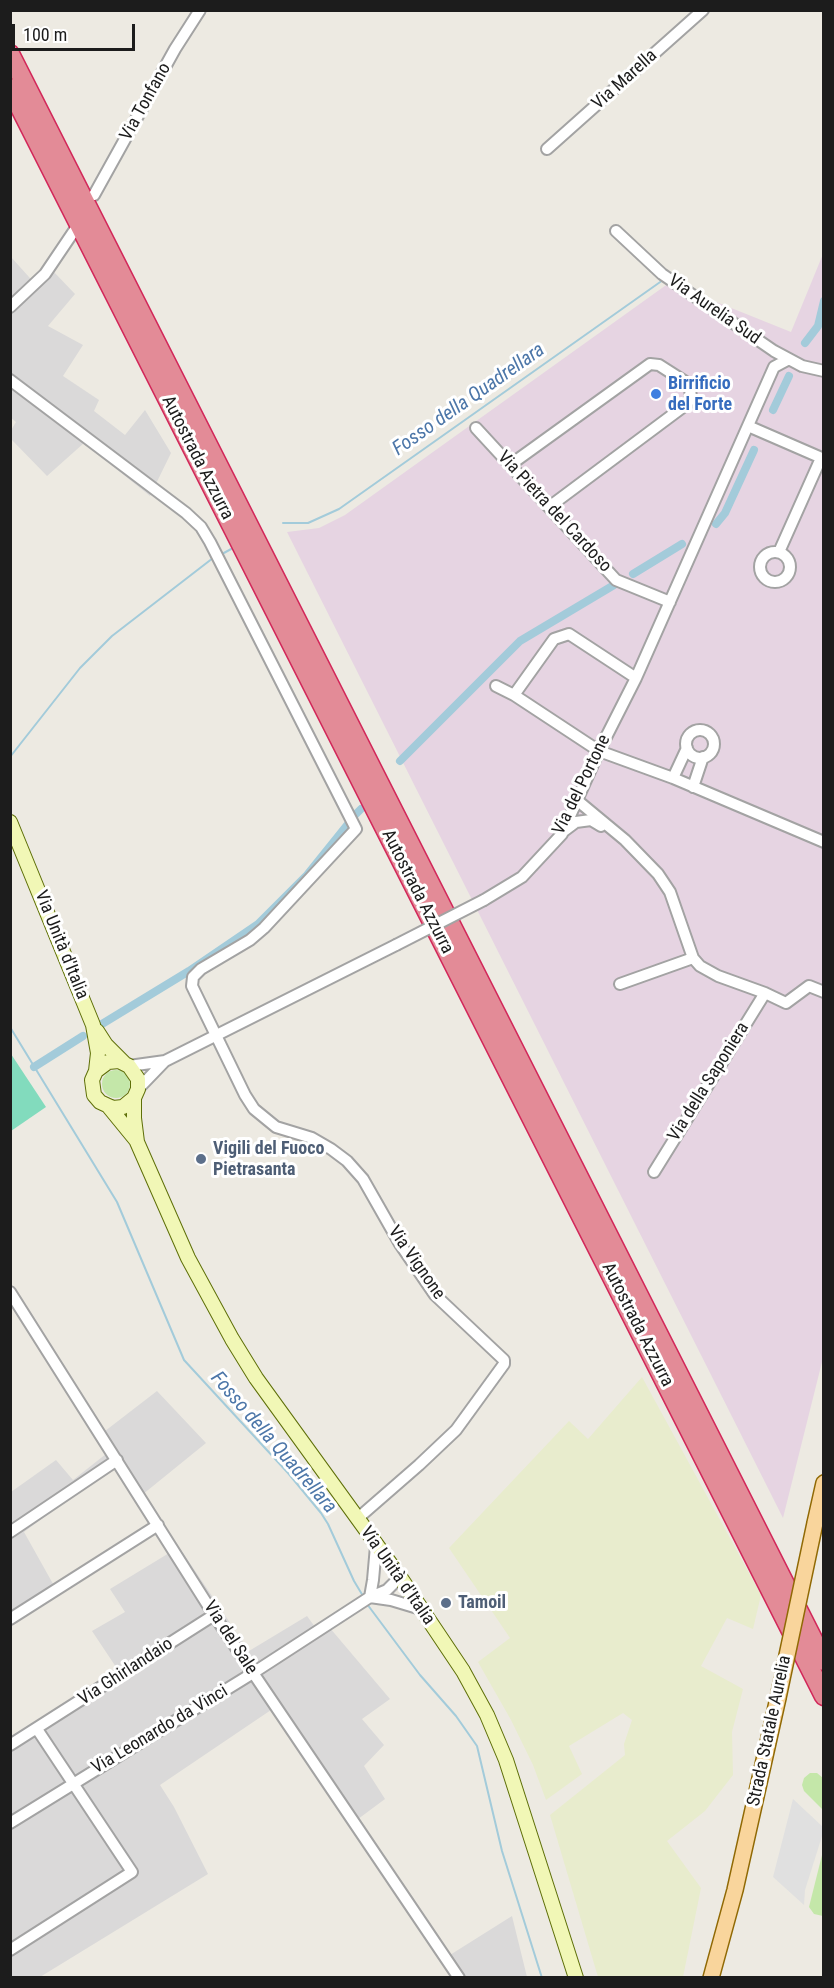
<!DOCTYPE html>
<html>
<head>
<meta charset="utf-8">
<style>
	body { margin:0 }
	#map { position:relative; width:834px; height:1988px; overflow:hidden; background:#edeae2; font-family:"Roboto Condensed",sans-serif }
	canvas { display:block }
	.frame { position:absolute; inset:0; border:12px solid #1c1c1c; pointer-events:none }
	.scale { position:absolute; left:12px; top:24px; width:123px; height:27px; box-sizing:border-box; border:3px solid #1c1c1c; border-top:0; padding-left:8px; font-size:18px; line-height:21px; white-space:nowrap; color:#1c1c1c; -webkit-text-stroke:4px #fff; paint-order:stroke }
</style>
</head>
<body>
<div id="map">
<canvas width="834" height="1988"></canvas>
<div class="frame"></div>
<div class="scale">100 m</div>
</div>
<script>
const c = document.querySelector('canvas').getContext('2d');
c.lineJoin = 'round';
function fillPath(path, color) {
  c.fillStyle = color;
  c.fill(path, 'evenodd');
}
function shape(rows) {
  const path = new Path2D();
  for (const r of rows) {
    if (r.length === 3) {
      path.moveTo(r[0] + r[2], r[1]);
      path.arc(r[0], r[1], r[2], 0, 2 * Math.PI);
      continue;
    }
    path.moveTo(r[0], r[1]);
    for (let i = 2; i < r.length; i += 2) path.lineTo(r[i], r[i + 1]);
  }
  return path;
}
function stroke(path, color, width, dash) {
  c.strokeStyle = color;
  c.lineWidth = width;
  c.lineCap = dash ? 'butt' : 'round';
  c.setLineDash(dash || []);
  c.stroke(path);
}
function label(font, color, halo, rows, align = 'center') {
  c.font = font + ' "Roboto Condensed",sans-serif';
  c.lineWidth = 6;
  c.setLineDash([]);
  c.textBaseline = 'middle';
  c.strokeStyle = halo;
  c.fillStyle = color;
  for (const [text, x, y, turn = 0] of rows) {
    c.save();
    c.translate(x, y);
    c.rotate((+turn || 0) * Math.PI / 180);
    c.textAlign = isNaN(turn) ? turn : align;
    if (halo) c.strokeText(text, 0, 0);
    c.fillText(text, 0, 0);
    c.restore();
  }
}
const residential = shape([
	[11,257,38,287,53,271,75,294,48,326,83,345,63,376,99,400,94,411,125,435,145,410,171,453,150,496,84,443,47,476,11,439,10,432,16,422,10,417],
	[157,1391,206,1443,137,1499,114,1465,24,1532,57,1591,11,1623,11,1492,56,1460,73,1480,106,1454,96,1438],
	[179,1547,249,1651,307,1616,315,1627,324,1621,390,1699,362,1719,384,1745,364,1766,385,1799,350,1825,271,1710,160,1785,174,1807,208,1874,40,1977,11,1978,11,1739,118,1670,92,1631,125,1612,110,1589],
	[512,1916,527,1977,454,1977,442,1960]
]);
const industrial = shape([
	[823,254,824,1354,783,1518,287,532,319,528,345,515,669,283,791,332]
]);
const farmland = shape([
	[642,1377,761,1595,753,1629,727,1618,701,1666,743,1689,732,1732,733,1775,705,1811,667,1841,701,1888,683,1977,598,1977,550,1815,625,1755,624,1744,632,1720,623,1713,569,1746,582,1774,546,1800,533,1765,511,1720,478,1662,510,1638,449,1548,569,1421,588,1439]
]);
const grass = shape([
	[116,1084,14],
	[810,1773,817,1773,823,1778,823,1810,804,1791,802,1785,804,1778],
	[823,1851,824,1915,823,1916,814,1914,809,1907]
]);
const pitch = shape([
	[11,1054,46,1107,11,1131,10,1131]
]);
const parking = shape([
	[793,1799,823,1827,823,1833,805,1890,804,1905,773,1877]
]);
const stream = shape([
	[283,523,308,523,339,509,663,280],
	[222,554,233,548],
	[10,757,80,668,112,636,213,558],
	[10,1027,117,1202,184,1360,288,1473,321,1513,328,1524,354,1581,363,1596],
	[367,1604,420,1675,456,1716,477,1746,502,1851,542,1978]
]);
const canal = shape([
	[805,343,818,326,824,301],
	[773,410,789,376],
	[716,524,725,513,754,450],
	[633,574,682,544],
	[400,761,520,641,614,585],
	[354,816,361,809],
	[102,1024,189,971,258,924,307,875,348,824],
	[34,1067,83,1036]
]);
const minor = shape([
	[547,149,703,10],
	[94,195,175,49,200,10],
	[616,231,662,274,774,351,802,366,824,371],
	[10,307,45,274,74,231],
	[10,380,186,513,201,527,210,542,356,829,264,928,250,940,201,969,193,977,192,986,245,1095,254,1109,276,1127,312,1138,331,1149,347,1161,363,1179,400,1244,435,1295,504,1360,504,1364,456,1430,419,1465,357,1519],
	[748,426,824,459],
	[476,428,616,580,670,602],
	[510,465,650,364,659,365,684,381,690,389,691,397,687,404,549,507],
	[779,552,821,458],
	[775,567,15],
	[496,686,514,695,599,751,673,778,824,842],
	[514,695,554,639,569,634,636,678],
	[700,744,14],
	[673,778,687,748],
	[693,787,703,757],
	[578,801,625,840,658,874,670,892,693,958,620,984],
	[564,831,576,822,591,820,601,826],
	[484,900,522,877,562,834,599,751,636,678,774,367,789,359],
	[693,958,700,966,718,976,765,993,786,1003,809,986,824,992],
	[129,1066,165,1061,396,945],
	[138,1089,165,1061],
	[654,1172,765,993],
	[10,1292,214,1615,459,1978],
	[10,1532,117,1460],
	[370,1597,391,1600,421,1609],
	[370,1597,373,1580,376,1546],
	[10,1619,158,1525],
	[10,1745,214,1615],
	[10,1823,253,1673,370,1597,387,1590,400,1577],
	[10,1950,132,1872,37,1729]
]);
const secondary = shape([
	[10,822,93,1025,98,1053,96,1071,92,1080,94,1095,100,1102,113,1108,123,1107,134,1098,138,1089,138,1079,129,1066,119,1061,108,1062,96,1071],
	[97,1031,106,1045,124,1063],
	[134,1098,134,1118,137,1142,188,1258,232,1339,256,1378,400,1577,463,1671,487,1715,506,1760,576,1978],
	[109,1107,136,1140]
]);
const primary = shape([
	[815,1523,824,1483],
	[711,1978,735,1890,778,1698]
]);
const motorway = shape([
	[10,54,824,1661],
	[10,88,824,1696]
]);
const minorBridge = shape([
	[396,945,484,900]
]);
const primaryBridge = shape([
	[778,1698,815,1523]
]);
const markers = [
	[656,394,6,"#3f7fe0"],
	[201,1159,6,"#5c6f8a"],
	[446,1603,6,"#5c6f8a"]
];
const streetNames = [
	["Via Marella",625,80,-42],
	["Via Tonfano",146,102,-61],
	["Via Aurelia Sud",714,310,35],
	["Autostrada Azzurra",197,458,63],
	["Via Pietra del Cardoso",554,512,47],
	["Via del Portone",582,785,-64],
	["Autostrada Azzurra",417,892,63],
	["Via Unità d'Italia",61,945,68],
	["Via della Saponiera",709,1082,-58],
	["Via Vignone",416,1263,55],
	["Autostrada Azzurra",637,1325,63],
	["Via Unità d'Italia",397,1576,55],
	["Via del Sale",230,1638,57],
	["Via Ghirlandaio",126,1672,-33],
	["Via Leonardo da Vinci",160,1730,-31],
	["Strada Statale Aurelia",770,1731,-78]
];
const shopNames = [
	["Birrificio",668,384],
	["del Forte",668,405]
];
const serviceNames = [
	["Vigili del Fuoco",213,1149],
	["Pietrasanta",213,1170],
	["Tamoil",458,1603]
];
const waterNames = [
	["Fosso della Quadrellara",469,400,-35],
	["Fosso della Quadrellara",273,1443,49]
];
fillPath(residential, '#dad9d9');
fillPath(industrial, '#e6d4e2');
fillPath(farmland, '#e8eccd');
fillPath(grass, '#c4e7a9');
fillPath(pitch, '#82dbbd');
fillPath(parking, '#e0e0e0');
stroke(stream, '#a3cbda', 2);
stroke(canal, '#a3cbda', 8);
stroke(minor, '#a3a3a3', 14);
stroke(secondary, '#5e6f08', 16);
stroke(primary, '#906904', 18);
stroke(motorway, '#d2285a', 21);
stroke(minor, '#fff', 10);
stroke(secondary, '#f1f7b6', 14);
stroke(primary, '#f9d59c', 15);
stroke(motorway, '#e38b97', 18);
stroke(minorBridge, '#a3a3a3', 14, []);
stroke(primaryBridge, '#906904', 18, []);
stroke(minorBridge, '#fff', 10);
stroke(primaryBridge, '#f9d59c', 15);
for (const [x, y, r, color] of markers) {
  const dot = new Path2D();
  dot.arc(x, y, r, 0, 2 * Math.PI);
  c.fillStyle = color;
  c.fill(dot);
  stroke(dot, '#fff', 2);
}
label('18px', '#1c1c1c', '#fff', streetNames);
label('bold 18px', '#366cbe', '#fff', shopNames, 'left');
label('bold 18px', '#4e5e75', '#fff', serviceNames, 'left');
label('italic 20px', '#4c76a8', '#fff', waterNames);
</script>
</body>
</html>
